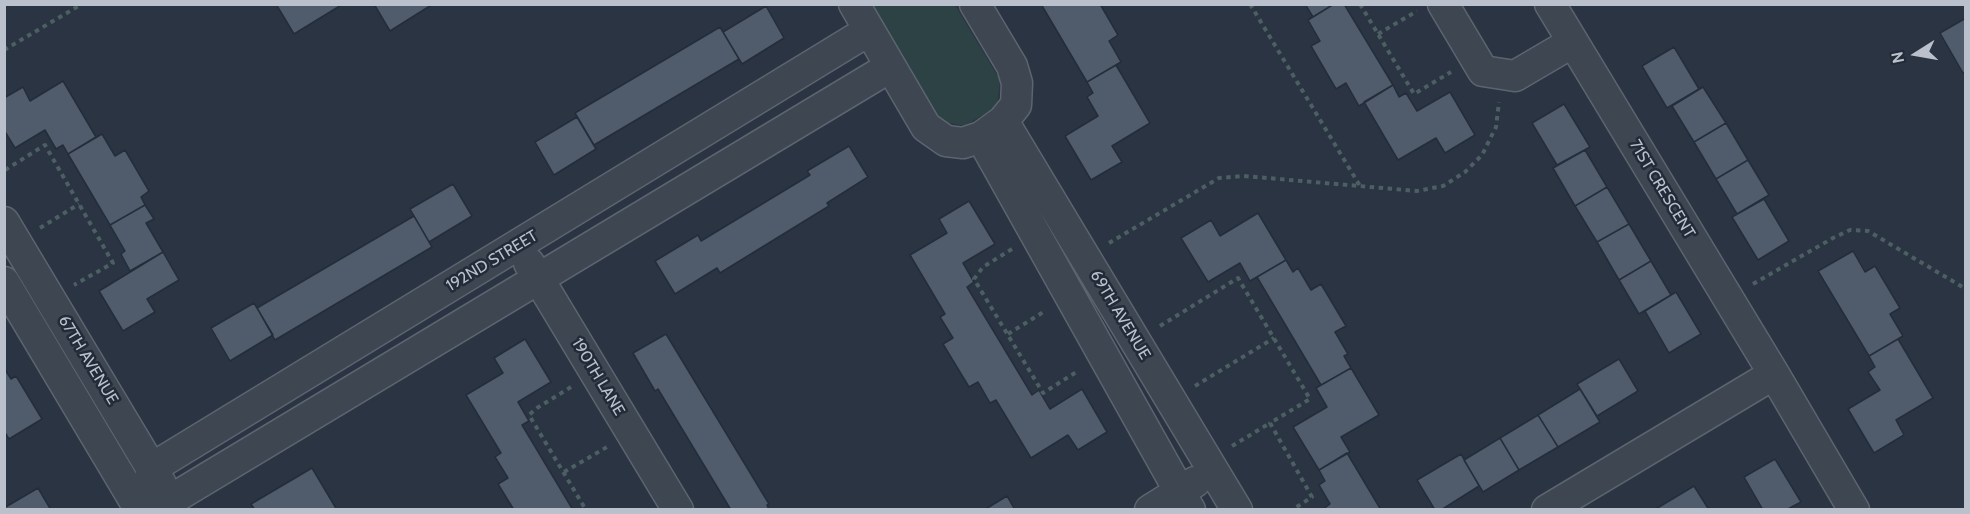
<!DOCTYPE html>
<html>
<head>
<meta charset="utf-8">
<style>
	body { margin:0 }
	#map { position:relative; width:1970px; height:514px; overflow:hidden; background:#2a3442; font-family:Cabin,sans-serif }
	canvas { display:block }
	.frame { position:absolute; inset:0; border:6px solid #bbc1cc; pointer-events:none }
	.north { position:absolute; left:1886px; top:24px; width:60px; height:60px; -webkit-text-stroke:4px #222b38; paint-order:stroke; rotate:259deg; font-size:16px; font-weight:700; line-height:24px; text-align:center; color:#bbc1cc }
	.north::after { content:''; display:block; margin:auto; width:21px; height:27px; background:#bbc1cc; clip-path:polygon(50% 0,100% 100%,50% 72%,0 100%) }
</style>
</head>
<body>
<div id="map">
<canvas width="1970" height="514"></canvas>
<div class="frame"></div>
<div class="north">N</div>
</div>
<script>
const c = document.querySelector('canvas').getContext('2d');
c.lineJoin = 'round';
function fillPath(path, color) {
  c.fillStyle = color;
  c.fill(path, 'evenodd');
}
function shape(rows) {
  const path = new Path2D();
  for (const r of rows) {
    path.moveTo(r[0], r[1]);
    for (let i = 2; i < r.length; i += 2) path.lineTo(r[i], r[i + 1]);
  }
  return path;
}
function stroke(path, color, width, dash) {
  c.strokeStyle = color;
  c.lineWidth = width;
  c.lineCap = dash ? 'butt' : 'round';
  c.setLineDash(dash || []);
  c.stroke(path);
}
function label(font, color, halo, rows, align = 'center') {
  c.font = font + ' Cabin,sans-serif';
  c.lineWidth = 5;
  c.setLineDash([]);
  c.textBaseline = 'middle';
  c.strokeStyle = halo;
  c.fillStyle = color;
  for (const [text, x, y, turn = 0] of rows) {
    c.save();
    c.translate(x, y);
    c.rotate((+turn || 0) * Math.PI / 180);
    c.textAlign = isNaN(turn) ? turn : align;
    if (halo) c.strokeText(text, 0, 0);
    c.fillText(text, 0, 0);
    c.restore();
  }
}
const green = shape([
	[868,5,955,5,1000,80,997,107,964,126,936,120]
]);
const building = shape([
	[276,4,343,4,294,34,276,4],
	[374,4,433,4,390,31,374,4],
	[1041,4,1100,4,1118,35,1109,41,1121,62,1087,82,1041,4],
	[1305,4,1334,4,1313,17,1305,4],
	[1334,4,1344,4,1393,85,1359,106,1346,83,1336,89,1311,46,1320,41,1308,20,1334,4],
	[766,6,784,38,742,64,723,32,766,6],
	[1966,18,1966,71,1963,73,1940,33,1966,18],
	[720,27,739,59,594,145,575,113,720,27],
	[1674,47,1699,89,1667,108,1642,66,1674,47],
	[1116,65,1150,123,1112,146,1122,162,1091,180,1065,136,1098,116,1087,97,1093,93,1087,82,1116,65],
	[63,81,96,137,68,154,63,145,56,149,45,130,15,148,4,130,4,98,23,87,30,101,63,81],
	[1393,85,1399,97,1406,93,1417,111,1450,92,1475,135,1445,153,1436,138,1398,160,1364,102,1393,85],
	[1703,87,1726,123,1694,142,1672,106,1703,87],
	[1564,104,1590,147,1557,165,1532,123,1564,104],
	[577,117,596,149,554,175,535,142,577,117],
	[1726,123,1748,160,1716,179,1694,142,1726,123],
	[102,134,115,156,125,150,149,191,141,197,145,205,110,225,68,154,102,134],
	[849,146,868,177,827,203,829,206,720,273,717,268,675,294,655,261,698,235,701,241,810,175,807,171,849,146],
	[1585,150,1607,187,1575,206,1553,168,1585,150],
	[1748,160,1769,195,1737,214,1716,179,1748,160],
	[453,184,472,216,429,242,410,209,453,184],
	[1607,187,1629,224,1597,242,1575,206,1607,187],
	[1764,199,1789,241,1758,260,1732,217,1764,199],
	[969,201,995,244,963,263,974,282,967,287,1032,395,1039,390,1050,409,1082,389,1107,432,1078,450,1068,435,1031,458,996,400,990,403,978,382,969,387,943,344,953,338,940,317,945,314,910,255,947,233,939,219,969,201],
	[145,205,154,219,146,223,163,252,130,271,121,254,125,251,110,225,145,205],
	[1258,213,1286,260,1250,281,1240,263,1208,282,1181,238,1211,220,1220,236,1258,213],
	[414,216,432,247,275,340,257,308,414,216],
	[1629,224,1651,261,1619,280,1597,242,1629,224],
	[1853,251,1865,272,1875,266,1900,308,1890,314,1903,336,1869,356,1818,271,1853,251],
	[163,252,179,280,147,299,155,312,123,331,99,291,163,252],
	[1286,260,1293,272,1298,268,1311,290,1321,284,1346,326,1335,332,1348,354,1344,356,1351,368,1321,385,1257,277,1286,260],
	[1651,261,1671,295,1639,314,1619,280,1651,261],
	[1676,292,1701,334,1669,353,1645,311,1676,292],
	[254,303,273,335,230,361,211,328,254,303],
	[666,334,769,504,767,505,769,510,731,510,658,389,655,391,633,353,666,334],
	[525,339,551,382,518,402,529,421,522,425,573,510,514,510,498,484,508,478,495,457,501,453,466,395,503,373,494,358,525,339],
	[1898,339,1933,398,1896,420,1904,435,1874,453,1848,409,1880,390,1868,372,1875,367,1869,356,1898,339],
	[1619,359,1638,391,1597,416,1577,384,1619,359],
	[4,368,11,379,16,376,42,419,9,439,4,431,4,368],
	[1351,368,1379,415,1341,437,1350,452,1319,470,1293,427,1327,407,1316,388,1351,368],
	[1580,389,1600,422,1558,447,1538,415,1580,389],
	[1538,415,1558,447,1519,470,1500,438,1538,415],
	[1500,438,1519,470,1483,492,1464,460,1500,438],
	[1347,453,1381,510,1322,510,1330,504,1319,485,1325,481,1319,470,1347,453],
	[1461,454,1479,486,1441,510,1435,510,1417,480,1461,454],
	[1775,459,1801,502,1786,510,1763,510,1744,477,1775,459],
	[312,468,337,510,255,510,251,504,312,468],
	[1694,486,1709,510,1654,510,1694,486],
	[38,488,51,510,4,510,4,508,38,488],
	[1007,496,1015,510,984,510,1007,496]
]);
const path = shape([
	[1250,4,1360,186],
	[1360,4,1414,94,1451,72],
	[1378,34,1417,11],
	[4,50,82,4],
	[5,170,45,145,113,263,74,285],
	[40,228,79,204],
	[1109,243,1219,178,1244,176,1417,191,1443,186,1465,172,1482,155,1496,127,1499,102],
	[1012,249,983,267,974,279,1043,393,1078,371],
	[1753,284,1833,238,1850,230,1868,231,1966,289],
	[1160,326,1238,278,1310,399,1270,423,1312,497,1292,510],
	[1008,334,1045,311],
	[1195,386,1274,338],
	[571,387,537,408,529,415,586,510],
	[1232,446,1270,423],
	[564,472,607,447]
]);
const minor = shape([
	[854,4,926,127,946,141,963,143,981,137,1003,121,1016,105,1017,83,1012,66,975,4],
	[1443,4,1483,71,1515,76,1573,42],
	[1550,4,1774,374,1854,510],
	[1003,121,1237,510],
	[981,137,1190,510],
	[4,222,161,484],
	[529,263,678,510],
	[4,282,140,510],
	[145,510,152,468,868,31],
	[154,510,890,67],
	[1150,510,1195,482],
	[1547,510,1774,374]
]);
const streetNames = [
	["71ST CRESCENT",1662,189,59],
	["192ND STREET",492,261,-31],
	["69TH AVENUE",1120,315,59],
	["67TH AVENUE",88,360,59],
	["190TH LANE",598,377,59]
];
fillPath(green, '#2d4244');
fillPath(building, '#505b6b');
stroke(building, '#242d3a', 1.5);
stroke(minor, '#5c6470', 33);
stroke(path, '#4c5f62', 4, [4.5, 4.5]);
stroke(minor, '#3e4652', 30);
label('16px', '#bbc1cc', '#222b38', streetNames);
</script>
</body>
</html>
